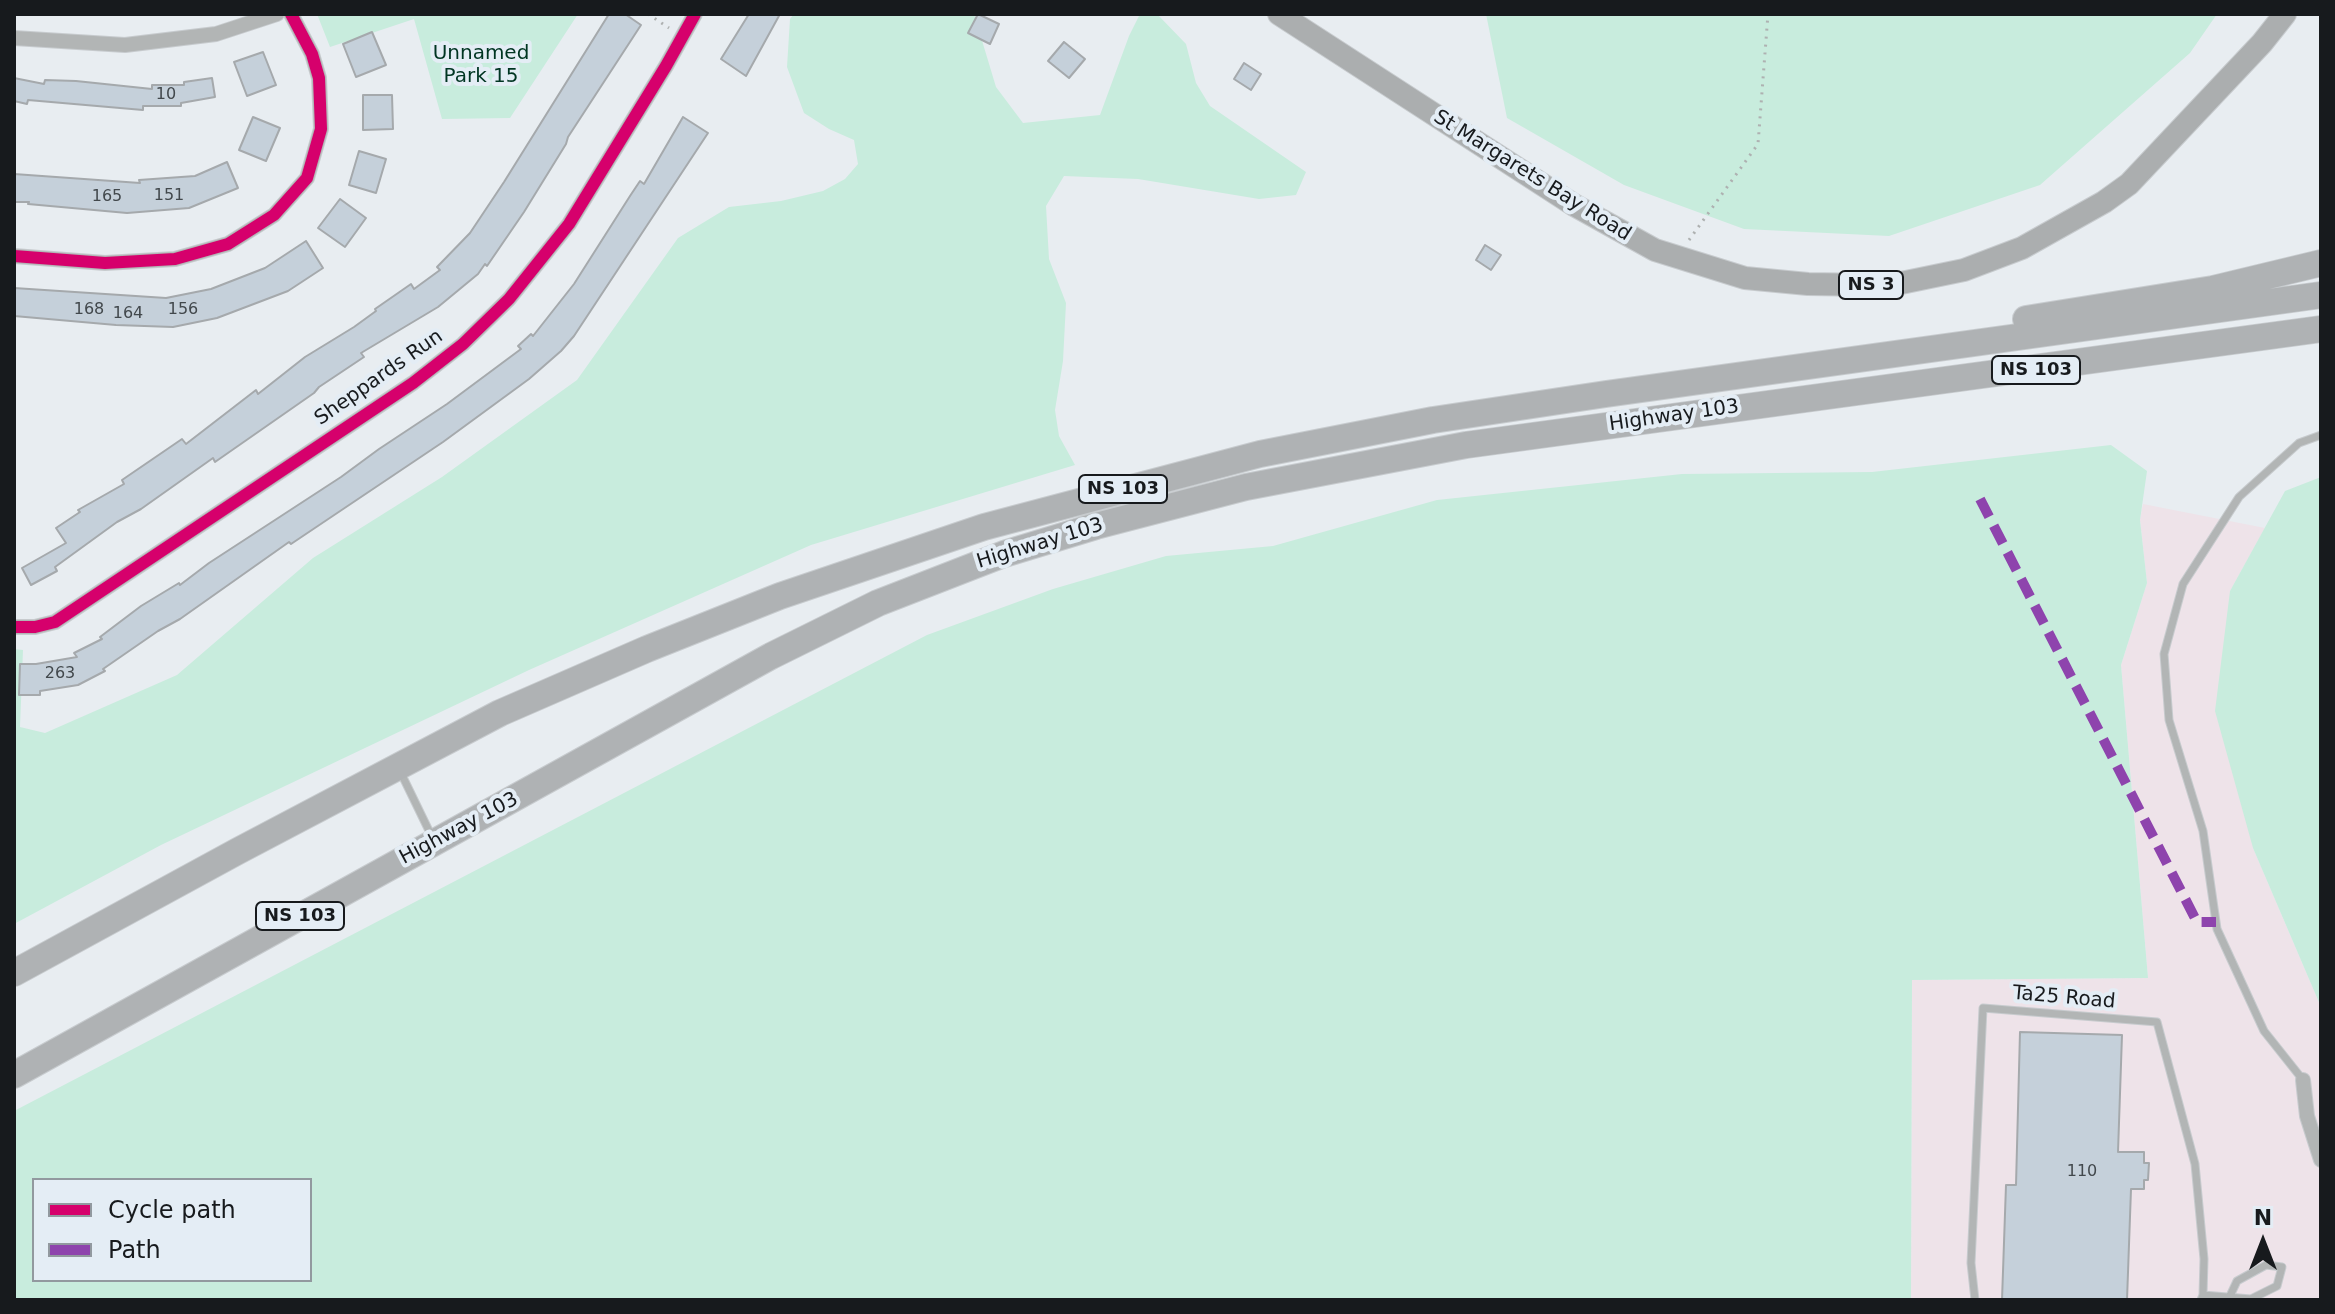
<!DOCTYPE html>
<html>
<head>
<meta charset="utf-8">
<style>
	body { margin:0 }
	#map { position:relative; width:2335px; height:1314px; overflow:hidden; background:#e8edf1; font-family:"DejaVu Sans",sans-serif }
	canvas { display:block }
	.frame { position:absolute; inset:0; border:16px solid #171a1d; pointer-events:none }
	.legend { position:absolute; left:32px; top:1178px; width:280px; height:104px; box-sizing:border-box; background:#e4edf5; border:2px solid #92999f; margin:0; padding:10px 14px; list-style:none; font-size:24px; color:#171a1d }
	.legend li { display:flex; align-items:center; gap:16px; height:40px }
	.legend b { width:40px; border:2px solid #92999f }
	.north { position:absolute; left:2223px; top:1202px; width:80px; height:80px; -webkit-text-stroke:6px #e4edf5; paint-order:stroke; rotate:0deg; font-size:22px; font-weight:700; line-height:32px; text-align:center; color:#171a1d }
	.north::after { content:''; display:block; margin:auto; width:28px; height:36px; background:#171a1d; clip-path:polygon(50% 0,100% 100%,50% 72%,0 100%) }
</style>
</head>
<body>
<div id="map">
<canvas width="2335" height="1314"></canvas>
<div class="frame"></div>
<ul class="legend">
<li><b style="height:10px;background:#d6006c"></b>Cycle path</li>
<li><b style="height:10px;background:#8e44ad"></b>Path</li>
</ul>
<div class="north">N</div>
</div>
<script>
const c = document.querySelector('canvas').getContext('2d');
c.lineJoin = 'round';
function fillPath(path, color) {
  c.fillStyle = color;
  c.fill(path, 'evenodd');
}
function shape(rows) {
  const path = new Path2D();
  for (const r of rows) {
    path.moveTo(r[0], r[1]);
    for (let i = 2; i < r.length; i += 2) path.lineTo(r[i], r[i + 1]);
  }
  return path;
}
function stroke(path, color, width, dash) {
  c.strokeStyle = color;
  c.lineWidth = width;
  c.lineCap = dash ? 'butt' : 'round';
  c.setLineDash(dash || []);
  c.stroke(path);
}
function label(font, color, halo, rows, align = 'center') {
  c.font = font + ' "DejaVu Sans",sans-serif';
  c.lineWidth = 8;
  c.setLineDash([]);
  c.textBaseline = 'middle';
  c.strokeStyle = halo;
  c.fillStyle = color;
  for (const [text, x, y, turn = 0] of rows) {
    c.save();
    c.translate(x, y);
    c.rotate((+turn || 0) * Math.PI / 180);
    c.textAlign = isNaN(turn) ? turn : align;
    if (halo) c.strokeText(text, 0, 0);
    c.fillText(text, 0, 0);
    c.restore();
  }
}
const industrial = shape([
	[2143,504,2265,528,2230,591,2253,848,2321,1007,2321,1300,1911,1300,1912,980,2148,978,2121,665,2147,583,2140,520]
]);
const green = shape([
	[317,14,578,14,510,118,442,119,414,19,330,47],
	[794,14,974,14,996,87,1023,123,1100,115,1129,36,1140,14,1158,15,1186,44,1196,83,1210,106,1306,172,1296,195,1259,199,1138,179,1064,176,1046,206,1049,259,1066,303,1063,361,1055,410,1059,436,1075,465,811,545,529,670,161,845,14,924,14,649,23,650,20,727,45,733,177,675,313,558,442,477,577,380,678,238,729,207,781,201,823,191,845,179,858,164,854,140,829,129,804,113,787,67,790,19],
	[1486,14,2217,14,2190,53,2040,185,1889,236,1744,229,1624,185,1507,118],
	[2111,445,2147,471,2140,520,2147,583,2121,665,2148,978,1912,980,1911,1300,14,1300,14,1111,927,635,1053,589,1166,556,1273,546,1437,500,1682,474,1872,472],
	[310,1180,310,1280,34,1280,34,1180],
	[2321,477,2321,1007,2253,848,2215,711,2230,591,2285,491]
]);
const building = shape([
	[609,14,625,14,641,25,568,137,566,144,524,212,487,266,485,264,478,274,438,307,361,353,364,357,319,387,314,393,215,462,213,458,141,509,117,522,55,567,57,571,31,585,22,568,66,543,56,528,80,512,78,510,124,484,122,480,182,439,186,444,256,390,258,394,305,357,354,327,376,311,375,309,411,284,414,289,440,270,437,267,470,233,504,182,609,14],
	[749,14,780,14,746,76,721,59,749,14],
	[978,14,999,24,990,44,968,33,978,14],
	[372,32,386,65,356,77,343,44,372,32],
	[1064,42,1085,59,1069,78,1048,61,1064,42],
	[263,52,276,85,247,96,234,62,263,52],
	[1244,63,1261,74,1251,90,1234,79,1244,63],
	[14,78,44,84,45,80,76,81,152,89,152,85,184,85,184,82,212,78,215,97,181,103,181,106,143,106,143,110,28,100,27,104,14,101,14,78],
	[363,95,392,95,393,129,363,130,363,95],
	[253,117,280,128,266,161,239,150,253,117],
	[683,117,708,133,574,336,561,351,529,379,443,442,291,544,289,542,180,619,158,631,103,669,105,671,78,685,40,691,40,695,19,695,20,664,36,664,77,657,74,653,102,639,100,637,141,606,179,583,180,585,209,563,341,477,379,449,447,404,521,349,518,346,531,334,533,336,574,284,630,196,640,181,644,184,683,117],
	[359,151,386,159,376,193,349,185,359,151],
	[227,162,238,188,189,208,127,213,28,204,29,202,14,202,14,174,140,183,139,180,195,176,227,162],
	[340,199,366,218,345,247,318,228,340,199],
	[306,241,323,268,288,291,217,318,173,327,116,325,14,316,14,288,166,298,211,289,265,268,306,241],
	[1485,245,1501,255,1491,270,1476,260,1485,245],
	[2020,1032,2122,1035,2118,1152,2144,1152,2144,1163,2149,1163,2148,1180,2144,1180,2144,1189,2131,1189,2127,1300,2002,1300,2006,1185,2016,1185,2020,1032]
]);
const path = shape([
	[648,14,669,28],
	[1689,240,1758,144,1768,14]
]);
const lane = shape([
	[400,771,433,839],
	[2303,1080,2264,1031,2217,929,2203,831,2169,720,2164,654,2183,584,2239,497,2299,443,2321,435],
	[2203,1295,2251,1299,2277,1286,2282,1267,2266,1265,2237,1281,2230,1296],
	[1975,1300,1971,1263,1983,1008,2157,1022,2195,1164,2204,1259,2203,1295,2201,1300]
]);
const street = shape([
	[14,38,125,45,216,34,277,14],
	[14,256,105,263,175,259,228,244,274,215,307,178,321,129,319,78,312,54,291,14],
	[14,627,35,627,55,622,413,383,463,344,509,299,569,224,666,66,695,14],
	[2303,1080,2307,1116,2321,1160]
]);
const primary = shape([
	[1279,14,1574,205,1655,250,1745,278,1808,284,1871,285,1901,283,1964,270,2022,248,2104,202,2129,184,2262,43,2285,14]
]);
const highway = shape([
	[2026,319,2213,289,2321,263],
	[14,973,238,851,500,713,647,649,780,596,984,527,1260,454,1433,420,1606,394,2321,295],
	[14,1075,771,656,878,603,1004,554,1096,526,1246,487,1466,445,2321,329]
]);
const quiet = shape([
	[1980,499,2197,922,2216,922]
]);
const cycleway = shape([
	[14,256,105,263,175,259,228,244,274,215,307,178,321,129,319,78,312,54,291,14],
	[14,627,35,627,55,622,413,383,463,344,509,299,569,224,666,66,695,14]
]);
const numberNames = [
	["10",166,95],
	["151",169,196],
	["165",107,197],
	["168",89,310],
	["156",183,310],
	["164",128,314],
	["263",60,674],
	["110",2082,1172]
];
const shields = [
	[1871,285,64],
	[2036,370,88],
	[1123,489,88],
	[300,916,88]
];
const shieldNames = [
	["NS 3",1871,285],
	["NS 103",2036,370],
	["NS 103",1123,489],
	["NS 103",300,916]
];
const parkNames = [
	["Unnamed",481,54],
	["Park 15",481,77]
];
const streetNames = [
	["St Margarets Bay Road",1532,176,32],
	["Sheppards Run",379,378,-35],
	["Highway 103",1674,416,-8],
	["Highway 103",1040,544,-17],
	["Highway 103",459,829,-28],
	["Ta25 Road",2064,998,5]
];
fillPath(industrial, '#eee3e9');
fillPath(green, '#c8ecdd');
fillPath(building, '#c5d0da');
stroke(building, '#a5a9ac', 2);
stroke(lane, '#c7cbce', 9);
stroke(street, '#c7cbce', 16);
stroke(primary, '#c7cbce', 24);
stroke(highway, '#c7cbce', 28);
stroke(path, '#aeb1b1', 3, [2, 6]);
stroke(lane, '#b2b5b5', 7);
stroke(street, '#b2b5b5', 14);
stroke(primary, '#abaeaf', 22);
stroke(highway, '#afb2b4', 26);
stroke(quiet, '#8e44ad', 10, [20, 10]);
stroke(cycleway, '#d6006c', 12);
label('16px', '#42484c', null, numberNames);
for (const [x, y, w] of shields) {
  const box = new Path2D();
  box.roundRect(x - w / 2, y - 14, w, 28, 6);
  c.fillStyle = '#e4edf5';
  c.fill(box);
  stroke(box, '#171a1d', 2);
}
label('bold 18px', '#171a1d', null, shieldNames);
label('20px', '#003522', '#e4edf5', parkNames);
label('20px', '#171a1d', '#e4edf5', streetNames);
</script>
</body>
</html>
